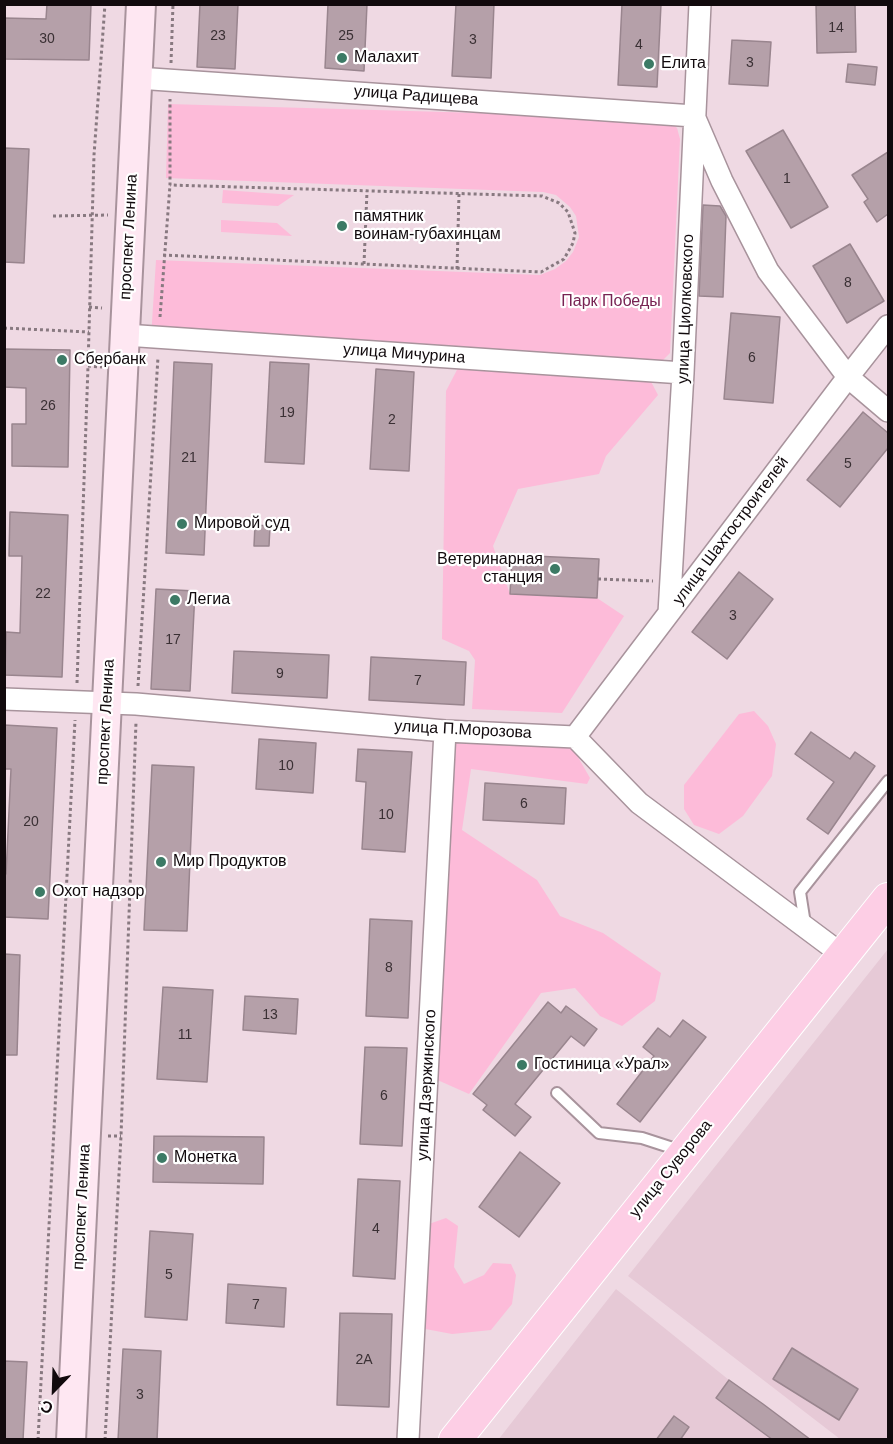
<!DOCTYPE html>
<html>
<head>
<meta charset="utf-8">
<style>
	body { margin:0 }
	#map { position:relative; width:893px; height:1444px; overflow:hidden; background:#efd9e3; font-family:Helvetica,sans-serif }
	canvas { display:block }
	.frame { position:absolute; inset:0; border:6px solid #110a0d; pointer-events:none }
	.north { position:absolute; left:24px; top:1360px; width:60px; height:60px; -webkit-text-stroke:4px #fff; paint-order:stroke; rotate:203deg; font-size:16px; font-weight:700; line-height:24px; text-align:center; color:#110a0d }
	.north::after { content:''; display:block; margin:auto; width:21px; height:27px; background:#110a0d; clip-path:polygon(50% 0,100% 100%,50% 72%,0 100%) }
</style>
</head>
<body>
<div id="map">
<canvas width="893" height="1444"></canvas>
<div class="frame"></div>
<div class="north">С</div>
</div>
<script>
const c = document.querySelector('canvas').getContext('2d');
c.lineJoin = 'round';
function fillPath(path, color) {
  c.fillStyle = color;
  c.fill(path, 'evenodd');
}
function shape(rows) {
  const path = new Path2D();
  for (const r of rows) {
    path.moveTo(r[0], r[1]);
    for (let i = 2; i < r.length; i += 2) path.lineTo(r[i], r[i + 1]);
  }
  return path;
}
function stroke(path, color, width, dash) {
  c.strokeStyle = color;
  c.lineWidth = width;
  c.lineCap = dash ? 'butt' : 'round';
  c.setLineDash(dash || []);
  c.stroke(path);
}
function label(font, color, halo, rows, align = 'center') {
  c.font = font + ' Helvetica,sans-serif';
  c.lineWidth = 4.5;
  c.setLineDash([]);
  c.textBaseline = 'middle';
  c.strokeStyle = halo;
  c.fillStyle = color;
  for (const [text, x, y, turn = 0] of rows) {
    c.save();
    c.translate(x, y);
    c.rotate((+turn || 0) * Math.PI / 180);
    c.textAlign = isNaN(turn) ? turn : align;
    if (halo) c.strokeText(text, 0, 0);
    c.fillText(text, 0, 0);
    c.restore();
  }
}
const built = shape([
	[888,949,888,1439,840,1439,628,1276],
	[616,1289,729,1380,811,1439,498,1440]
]);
const green = shape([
	[168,104,651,118,670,122,677,128,680,139,670,353,660,363,151,338,156,260,540,275,555,269,566,261,573,252,579,237,576,216,570,207,556,195,543,192,166,178],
	[223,190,294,195,278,206,222,203],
	[221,220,277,223,292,236,221,232],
	[458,368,647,374,658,395,606,456,599,474,518,489,493,546,510,594,597,598,624,616,562,713,472,709,475,660,469,651,442,639,446,391],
	[754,711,768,726,776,744,772,776,743,816,719,834,694,825,684,809,684,785,739,714],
	[479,742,571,745,590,778,587,784,471,769,462,830,537,880,560,916,603,933,661,973,655,1001,622,1026,600,1016,575,988,541,993,469,1094,433,1078,452,744],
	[446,1218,458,1226,454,1267,464,1284,484,1275,493,1263,511,1264,516,1275,512,1304,491,1330,452,1334,420,1328,429,1224]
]);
const building = shape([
	[47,4,91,4,89,60,4,59,4,18,46,19,47,4],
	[200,4,238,4,235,69,197,67,200,4],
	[328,4,367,4,364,71,325,68,328,4],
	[456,4,494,4,491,78,452,76,456,4],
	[622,4,661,4,657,87,618,85,622,4],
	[816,4,855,4,856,52,817,53,816,4],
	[732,40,771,42,768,86,729,84,732,40],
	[848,64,877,67,875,85,846,82,848,64],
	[783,130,828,207,791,228,746,151,783,130],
	[4,148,29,149,24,263,4,262,4,148],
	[888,152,888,214,877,222,864,202,868,199,852,175,888,152],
	[703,205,720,206,726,216,723,297,699,296,703,205],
	[850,244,884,301,847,323,813,266,850,244],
	[731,313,780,317,773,403,724,399,731,313],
	[4,349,70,350,68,467,12,466,12,424,26,424,26,388,4,387,4,349],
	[174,362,212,364,204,555,166,553,174,362],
	[270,362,309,364,304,464,265,462,270,362],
	[376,369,414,372,409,471,370,469,376,369],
	[863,412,888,433,888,448,840,507,807,480,863,412],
	[10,512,68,515,62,677,5,675,6,632,20,633,22,556,9,556,10,512],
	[255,525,270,526,269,546,254,546,255,525],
	[512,555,599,559,597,598,510,594,512,555],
	[739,572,773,599,727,659,692,632,739,572],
	[156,589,195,591,190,691,151,689,156,589],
	[234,651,329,655,327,698,232,693,234,651],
	[371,657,466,662,464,705,369,700,371,657],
	[4,725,57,728,48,919,4,917,4,874,6,874,11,769,4,769,4,725],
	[811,732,850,759,855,752,875,766,828,834,807,819,834,782,795,754,811,732],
	[259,739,316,743,313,793,256,789,259,739],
	[358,749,412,752,405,852,362,849,366,782,356,781,358,749],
	[152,765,194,767,187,931,144,930,152,765],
	[485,783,566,788,564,824,483,820,485,783],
	[370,919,412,921,408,1018,366,1016,370,919],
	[4,954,20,955,17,1055,4,1055,4,954],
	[163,987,213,990,207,1082,157,1079,163,987],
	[245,996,298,999,296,1034,243,1030,245,996],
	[548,1002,561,1013,566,1006,597,1029,584,1046,571,1036,515,1104,531,1117,515,1136,483,1110,487,1105,473,1094,548,1002],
	[683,1020,706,1037,640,1122,617,1104,654,1056,643,1047,658,1028,670,1037,683,1020],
	[365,1047,407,1048,402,1146,360,1144,365,1047],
	[154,1136,264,1137,263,1184,153,1182,154,1136],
	[520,1152,560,1183,519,1237,479,1207,520,1152],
	[358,1179,400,1181,395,1279,353,1276,358,1179],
	[150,1231,193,1234,187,1320,145,1317,150,1231],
	[228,1284,286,1288,284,1327,226,1323,228,1284],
	[340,1313,392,1314,389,1407,337,1405,340,1313],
	[792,1348,858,1389,839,1420,773,1379,792,1348],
	[123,1349,161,1351,157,1440,118,1440,123,1349],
	[4,1361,27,1362,23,1440,4,1440,4,1361],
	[729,1380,763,1404,811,1440,773,1440,716,1398,729,1380],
	[674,1416,689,1427,680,1440,656,1440,674,1416]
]);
const path = shape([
	[171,63,173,4],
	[53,216,108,215],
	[163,255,541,272,564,259,573,243,575,233,568,212,559,203,542,196,170,185],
	[364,264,367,191],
	[457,269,459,194],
	[89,307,102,308],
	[160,317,170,185,170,99],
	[4,328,89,332],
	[88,366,102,367],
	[598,579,653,581],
	[77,683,88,366,94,155,105,4],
	[138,686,158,357],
	[108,1136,121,1136],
	[38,1440,75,720],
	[105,1440,121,1136,136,722]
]);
const lane = shape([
	[805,924,800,892,888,781],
	[557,1093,599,1133,642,1138,682,1151]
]);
const street = shape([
	[137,78,694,116,722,181,768,271,848,377,888,411],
	[125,335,683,373],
	[669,613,683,373,700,4],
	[4,699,136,704,445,731,575,737,639,803,844,956],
	[575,737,848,377,888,326],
	[408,1440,445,731]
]);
const secondary = shape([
	[71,1440,141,4]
]);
const primary = shape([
	[455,1440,888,899]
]);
const markers = [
	[342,58,6,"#3c7a65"],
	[649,64,6,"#3c7a65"],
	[342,226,6,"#3c7a65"],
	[62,360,6,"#3c7a65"],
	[182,524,6,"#3c7a65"],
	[555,569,6,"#3c7a65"],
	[175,600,6,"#3c7a65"],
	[161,862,6,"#3c7a65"],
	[40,892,6,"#3c7a65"],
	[522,1065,6,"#3c7a65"],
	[162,1158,6,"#3c7a65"]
];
const numberNames = [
	["14",836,28],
	["23",218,36],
	["25",346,36],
	["30",47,39],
	["3",473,40],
	["4",639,45],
	["3",750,63],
	["1",787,179],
	["8",848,283],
	["6",752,358],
	["26",48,406],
	["19",287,413],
	["2",392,420],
	["21",189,458],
	["5",848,464],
	["22",43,594],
	["3",733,616],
	["17",173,640],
	["9",280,674],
	["7",418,681],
	["10",286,766],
	["6",524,804],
	["10",386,815],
	["20",31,822],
	["8",389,968],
	["13",270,1015],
	["11",185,1035],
	["6",384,1096],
	["4",376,1229],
	["5",169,1275],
	["7",256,1305],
	["2А",364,1360],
	["3",140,1395]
];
const poiNames = [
	["Малахит",354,58],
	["Елита",661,64],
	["памятник",354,217],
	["воинам-губахинцам",354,235],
	["Сбербанк",74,360],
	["Мировой суд",194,524],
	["Ветеринарная",543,560,"right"],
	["станция",543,578,"right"],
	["Легиа",187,600],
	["Мир Продуктов",173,862],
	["Охот надзор",52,892],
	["Гостиница «Урал»",534,1065],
	["Монетка",174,1158]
];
const streetNames = [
	["улица Радищева",416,96,4],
	["проспект Ленина",129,237,-87],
	["улица Циолковского",686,309,-88],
	["улица Мичурина",404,354,4],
	["улица Шахтостроителей",731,531,-53],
	["проспект Ленина",106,722,-87],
	["улица П.Морозова",463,730,3],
	["улица Дзержинского",427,1085,-87],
	["улица Суворова",671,1169,-51],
	["проспект Ленина",82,1207,-87]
];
const parkNames = [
	["Парк Победы",611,302]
];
fillPath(built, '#e6c9d6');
fillPath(green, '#fdbbd9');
fillPath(building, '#b5a0a9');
stroke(building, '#99858e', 1.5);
stroke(lane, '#a8939c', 14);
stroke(street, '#a8939c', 24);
stroke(secondary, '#a8939c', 32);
stroke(primary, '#fff', 34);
stroke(path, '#887980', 3, [3, 3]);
stroke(lane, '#fff', 10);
stroke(street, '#fff', 21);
stroke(secondary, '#fee7f2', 28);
stroke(primary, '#fdcee5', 32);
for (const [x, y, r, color] of markers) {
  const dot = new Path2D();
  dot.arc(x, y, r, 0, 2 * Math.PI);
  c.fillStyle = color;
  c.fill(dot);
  stroke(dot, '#fff', 2);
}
label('14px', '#3a3034', null, numberNames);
label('16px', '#110a0d', '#fff', poiNames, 'left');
label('16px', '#110a0d', '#fff', streetNames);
label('16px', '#782353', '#fff', parkNames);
</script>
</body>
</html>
